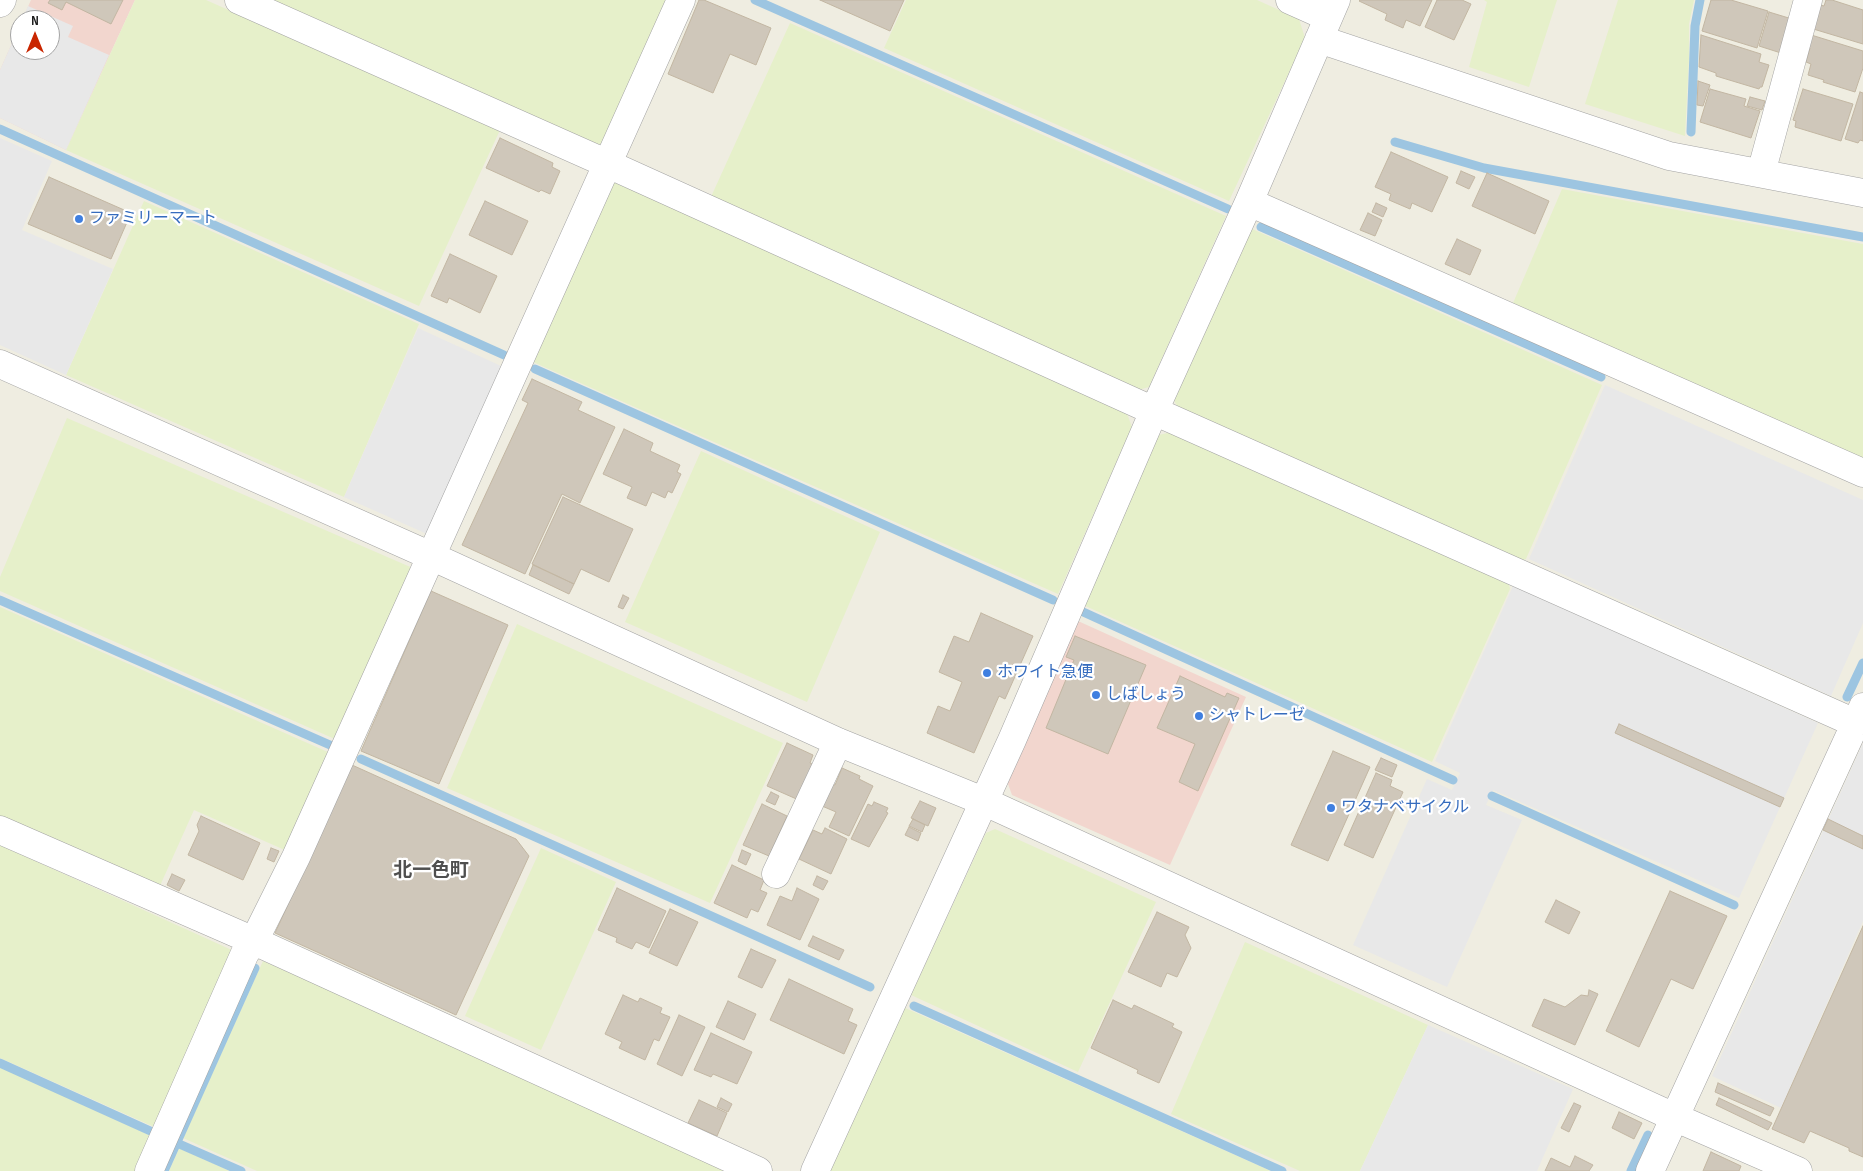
<!DOCTYPE html>
<html>
<head>
<meta charset="utf-8">
<style>
	body { margin:0 }
	#map { position:relative; width:1863px; height:1171px; overflow:hidden; background:#efede1; font-family:"Sofia Sans Condensed",sans-serif }
	canvas { display:block }
	.north { position:absolute; left:10px; top:10px; width:50px; height:50px; box-sizing:border-box; background:#fff; border:1px solid #a4a4a4; border-radius:50%; rotate:0deg; font-size:14px; font-weight:700; line-height:20px; text-align:center; color:#1c1c1c }
	.north::after { content:''; display:block; margin:auto; width:18px; height:22px; background:#c92600; clip-path:polygon(50% 0,100% 100%,50% 72%,0 100%) }
</style>
</head>
<body>
<div id="map">
<canvas width="1863" height="1171"></canvas>
<div class="north">N</div>
</div>
<script>
const c = document.querySelector('canvas').getContext('2d');
c.lineJoin = 'round';
function fillPath(path, color) {
  c.fillStyle = color;
  c.fill(path, 'evenodd');
}
function shape(rows) {
  const path = new Path2D();
  for (const r of rows) {
    path.moveTo(r[0], r[1]);
    for (let i = 2; i < r.length; i += 2) path.lineTo(r[i], r[i + 1]);
  }
  return path;
}
function stroke(path, color, width, dash) {
  c.strokeStyle = color;
  c.lineWidth = width;
  c.lineCap = dash ? 'butt' : 'round';
  c.setLineDash(dash || []);
  c.stroke(path);
}
function label(font, color, halo, rows, align = 'center') {
  c.font = font + ' "Sofia Sans Condensed","Noto Sans JP",sans-serif';
  c.lineWidth = 4.5;
  c.setLineDash([]);
  c.textBaseline = 'middle';
  c.strokeStyle = halo;
  c.fillStyle = color;
  for (const [text, x, y, turn = 0] of rows) {
    c.save();
    c.translate(x, y);
    c.rotate((+turn || 0) * Math.PI / 180);
    c.textAlign = isNaN(turn) ? turn : align;
    if (halo) c.strokeText(text, 0, 0);
    c.fillText(text, 0, 0);
    c.restore();
  }
}
const commercial = shape([
	[31,0,135,0,66,150,0,118,0,70,20,25,20,50,50,50,50,20,22,20],
	[1078,621,1246,697,1170,865,1012,795,1007,781]
]);
const farmland = shape([
	[135,0,206,0,500,130,419,306,66,150],
	[263,0,673,0,605,143,592,146],
	[906,0,1257,0,1299,19,1305,38,1229,201,884,48],
	[1484,0,1557,0,1529,87,1469,67,1487,2],
	[1618,0,1694,0,1689,24,1689,59,1685,136,1585,104],
	[790,23,1226,216,1149,387,1138,390,710,199],
	[614,182,1126,411,1132,427,1058,594,533,362],
	[1562,189,1863,244,1863,461,1513,303],
	[144,201,419,324,344,497,66,375],
	[1250,228,1602,385,1526,559,1520,561,1179,409,1173,399],
	[67,418,415,569,337,740,0,591,0,577],
	[1172,432,1509,584,1510,589,1432,762,1081,604,1159,435],
	[701,451,880,532,807,702,625,622],
	[0,607,330,753,287,851,194,810,159,888,0,817],
	[517,624,783,743,710,903,447,788],
	[995,829,1156,902,1078,1072,911,995,986,833],
	[0,845,234,951,161,1130,0,1058],
	[541,848,616,882,541,1050,465,1016],
	[1245,942,1428,1025,1360,1171,1300,1171,1171,1114],
	[263,961,738,1171,257,1171,183,1138],
	[903,1007,1271,1171,830,1171],
	[0,1067,158,1139,144,1171,0,1171],
	[179,1148,230,1171,169,1171]
]);
const parking = shape([
	[28,6,73,26,68,37,109,55,66,150,0,118,0,70,20,25,20,50,50,50,50,20,22,20],
	[0,138,52,161,22,230,113,269,66,375,0,345],
	[418,328,501,366,427,534,344,497],
	[1605,385,1863,500,1863,623,1831,696,1529,559],
	[1513,586,1818,723,1739,898,1493,790,1486,805,1522,820,1447,987,1353,945,1427,779,1452,790,1460,773,1435,761],
	[1863,743,1863,921,1781,1108,1712,1076],
	[1428,1025,1573,1089,1537,1171,1360,1171]
]);
const stream = shape([
	[755,0,1228,209],
	[0,129,504,355],
	[1691,132,1695,26,1700,0],
	[1395,142,1484,168,1863,237],
	[1261,227,1601,377],
	[535,369,1053,600],
	[0,600,330,745],
	[1081,611,1453,780],
	[1847,697,1863,663],
	[361,759,870,987],
	[1492,796,1734,905],
	[914,1006,1282,1171],
	[0,1063,157,1134],
	[177,1143,241,1171],
	[164,1171,255,968],
	[1631,1171,1648,1135]
]);
const building = shape([
	[50,0,123,0,111,24,66,2,62,10,48,3,50,0],
	[699,0,704,0,771,28,756,65,730,54,713,93,668,74,699,0],
	[820,0,904,0,890,31,820,0],
	[1360,0,1432,0,1420,26,1406,20,1403,28,1385,20,1387,14,1359,1,1360,0],
	[1437,0,1462,0,1471,4,1454,40,1425,27,1437,0],
	[1711,0,1731,0,1768,11,1757,48,1702,31,1711,0],
	[1826,0,1832,0,1863,10,1863,44,1810,28,1817,4,1824,6,1826,0],
	[1769,12,1792,19,1781,53,1759,46,1769,12],
	[1808,34,1863,51,1863,68,1855,92,1823,82,1824,80,1808,75,1811,64,1806,62,1810,48,1804,46,1808,34],
	[1701,35,1761,54,1759,62,1769,65,1762,87,1760,87,1759,89,1716,76,1716,73,1699,67,1701,35],
	[1698,81,1710,85,1703,106,1697,105,1698,81],
	[1710,89,1746,99,1744,106,1760,111,1751,138,1700,122,1710,89],
	[1803,89,1853,104,1841,141,1795,127,1796,121,1793,120,1803,89],
	[1860,92,1863,93,1863,141,1860,140,1858,143,1845,139,1860,92],
	[1750,97,1765,101,1762,110,1747,106,1750,97],
	[500,138,553,163,552,167,560,171,550,194,541,190,539,192,486,168,500,138],
	[1391,152,1448,177,1432,212,1412,203,1410,209,1389,200,1391,194,1375,187,1391,152],
	[1461,171,1475,177,1469,189,1456,183,1461,171],
	[1487,173,1549,201,1535,234,1472,206,1487,173],
	[49,177,131,213,111,259,28,224,49,177],
	[485,201,528,221,512,255,469,235,485,201],
	[1376,203,1387,208,1383,217,1372,212,1376,203],
	[1368,213,1382,220,1375,236,1360,230,1368,213],
	[1457,239,1481,250,1470,275,1445,264,1457,239],
	[450,254,497,276,480,313,449,298,447,303,431,296,450,254],
	[532,379,582,402,578,410,615,427,580,503,562,494,525,574,462,545,528,403,522,400,532,379],
	[624,429,653,443,650,451,680,465,677,472,681,474,672,493,668,491,665,498,652,492,646,506,627,498,632,487,603,474,624,429],
	[563,497,633,529,609,582,581,569,574,584,532,564,563,497],
	[533,565,574,584,569,594,529,575,533,565],
	[431,591,508,625,439,784,361,751,431,591],
	[623,595,629,598,623,609,618,607,623,595],
	[981,613,1033,636,1005,699,999,696,974,753,927,733,938,706,950,711,962,682,939,672,954,636,969,642,981,613],
	[1075,636,1146,665,1108,754,1046,728,1074,660,1066,657,1075,636],
	[1180,676,1225,697,1227,693,1239,698,1198,791,1179,782,1195,744,1157,728,1180,676],
	[1619,724,1784,798,1780,807,1615,733,1619,724],
	[787,743,813,755,810,763,817,766,801,801,767,786,787,743],
	[1333,751,1370,767,1328,861,1291,845,1333,751],
	[1381,758,1397,765,1392,777,1375,770,1381,758],
	[352,765,516,839,529,856,456,1015,275,933,352,765],
	[842,768,860,776,859,779,873,786,849,836,829,827,836,812,822,806,832,784,835,785,842,768],
	[1376,773,1392,780,1390,786,1403,792,1373,858,1344,845,1376,773],
	[771,792,779,796,775,805,766,801,771,792],
	[920,801,936,808,928,826,911,818,920,801],
	[874,802,888,808,886,812,888,813,869,847,851,839,868,804,872,806,874,802],
	[762,804,787,816,769,856,743,845,762,804],
	[201,816,260,843,243,880,188,855,199,831,197,825,201,816],
	[913,819,925,825,922,832,909,826,913,819],
	[1828,819,1863,836,1863,849,1823,830,1828,819],
	[909,827,921,833,918,841,905,835,909,827],
	[825,828,847,839,831,874,799,859,813,830,822,834,825,828],
	[271,848,279,851,274,862,267,859,271,848],
	[742,850,751,854,746,865,738,861,742,850],
	[732,865,764,880,760,890,767,893,758,912,751,909,747,918,714,903,732,865],
	[172,874,185,880,179,891,167,885,172,874],
	[817,876,828,881,823,890,813,885,817,876],
	[617,888,666,911,649,948,636,942,632,949,616,942,617,938,598,930,617,888],
	[797,888,819,899,800,940,767,925,780,896,792,901,797,888],
	[1670,891,1727,916,1693,989,1671,979,1639,1047,1606,1031,1670,891],
	[1556,900,1580,912,1569,934,1545,922,1556,900],
	[670,909,698,922,677,966,649,953,670,909],
	[1157,912,1189,927,1185,935,1191,948,1177,977,1167,973,1161,987,1128,972,1157,912],
	[1863,926,1863,1157,1849,1151,1849,1148,1810,1131,1804,1143,1772,1129,1863,926],
	[813,936,844,950,839,960,808,946,813,936],
	[751,949,776,960,762,988,738,977,751,949],
	[789,979,853,1009,848,1021,857,1025,844,1054,770,1020,789,979],
	[1589,990,1598,994,1575,1045,1532,1026,1544,999,1565,1007,1581,995,1588,996,1589,990],
	[623,995,638,1002,640,998,662,1008,660,1013,670,1017,659,1041,654,1039,645,1060,619,1048,622,1042,605,1034,623,995],
	[1113,1000,1132,1009,1134,1005,1174,1024,1172,1027,1182,1032,1159,1083,1137,1073,1138,1070,1091,1048,1113,1000],
	[728,1001,756,1014,744,1040,716,1027,728,1001],
	[679,1015,705,1027,682,1076,657,1064,679,1015],
	[711,1033,752,1052,737,1084,713,1074,711,1077,694,1070,711,1033],
	[1718,1083,1774,1108,1770,1116,1715,1092,1718,1083],
	[721,1098,732,1104,728,1112,717,1107,721,1098],
	[1719,1098,1772,1123,1768,1130,1716,1105,1719,1098],
	[699,1100,727,1113,717,1136,688,1123,699,1100],
	[1574,1103,1581,1106,1569,1132,1561,1128,1574,1103],
	[1619,1112,1642,1123,1634,1139,1612,1128,1619,1112],
	[1711,1152,1741,1166,1739,1171,1703,1171,1711,1152],
	[1575,1156,1593,1165,1589,1171,1545,1171,1551,1158,1570,1167,1575,1156]
]);
const minor = shape([
	[239,0,608,164,1154,411,1855,723],
	[1290,0,1328,17],
	[0,3,2,0],
	[1319,39,1669,156,1863,193],
	[1761,173,1808,0],
	[1249,202,1863,473],
	[0,364,431,556,838,742,983,801,1674,1117,1798,1171],
	[0,830,254,941,758,1171],
	[776,874,838,742],
	[149,1171,245,953,254,941,296,857,681,0],
	[815,1171,1012,740,1154,411,1249,202,1336,0],
	[1650,1171,1863,707]
]);
const markers = [
	[79,219,5,"#3f7fe0"],
	[987,673,5,"#3f7fe0"],
	[1096,695,5,"#3f7fe0"],
	[1199,716,5,"#3f7fe0"],
	[1331,808,5,"#3f7fe0"]
];
const shopNames = [
	["ファミリーマート",89,219],
	["ホワイト急便",997,673],
	["しばしょう",1106,695],
	["シャトレーゼ",1209,716],
	["ワタナベサイクル",1341,808]
];
const quarterNames = [
	["北一色町",431,871]
];
fillPath(commercial, '#f2d6ce');
fillPath(farmland, '#e6f0ca');
fillPath(parking, '#e8e8e8');
stroke(stream, '#9dc5e1', 9);
fillPath(building, '#cfc7ba');
stroke(building, '#c2b6a2', 1);
stroke(minor, '#a3a3a3', 29);
stroke(minor, '#fff', 28);
for (const [x, y, r, color] of markers) {
  const dot = new Path2D();
  dot.arc(x, y, r, 0, 2 * Math.PI);
  c.fillStyle = color;
  c.fill(dot);
  stroke(dot, '#fff', 2);
}
label('16px', '#366cbe', '#fff', shopNames, 'left');
label('bold 19px', '#4f4f4f', '#fff', quarterNames);
</script>
</body>
</html>
